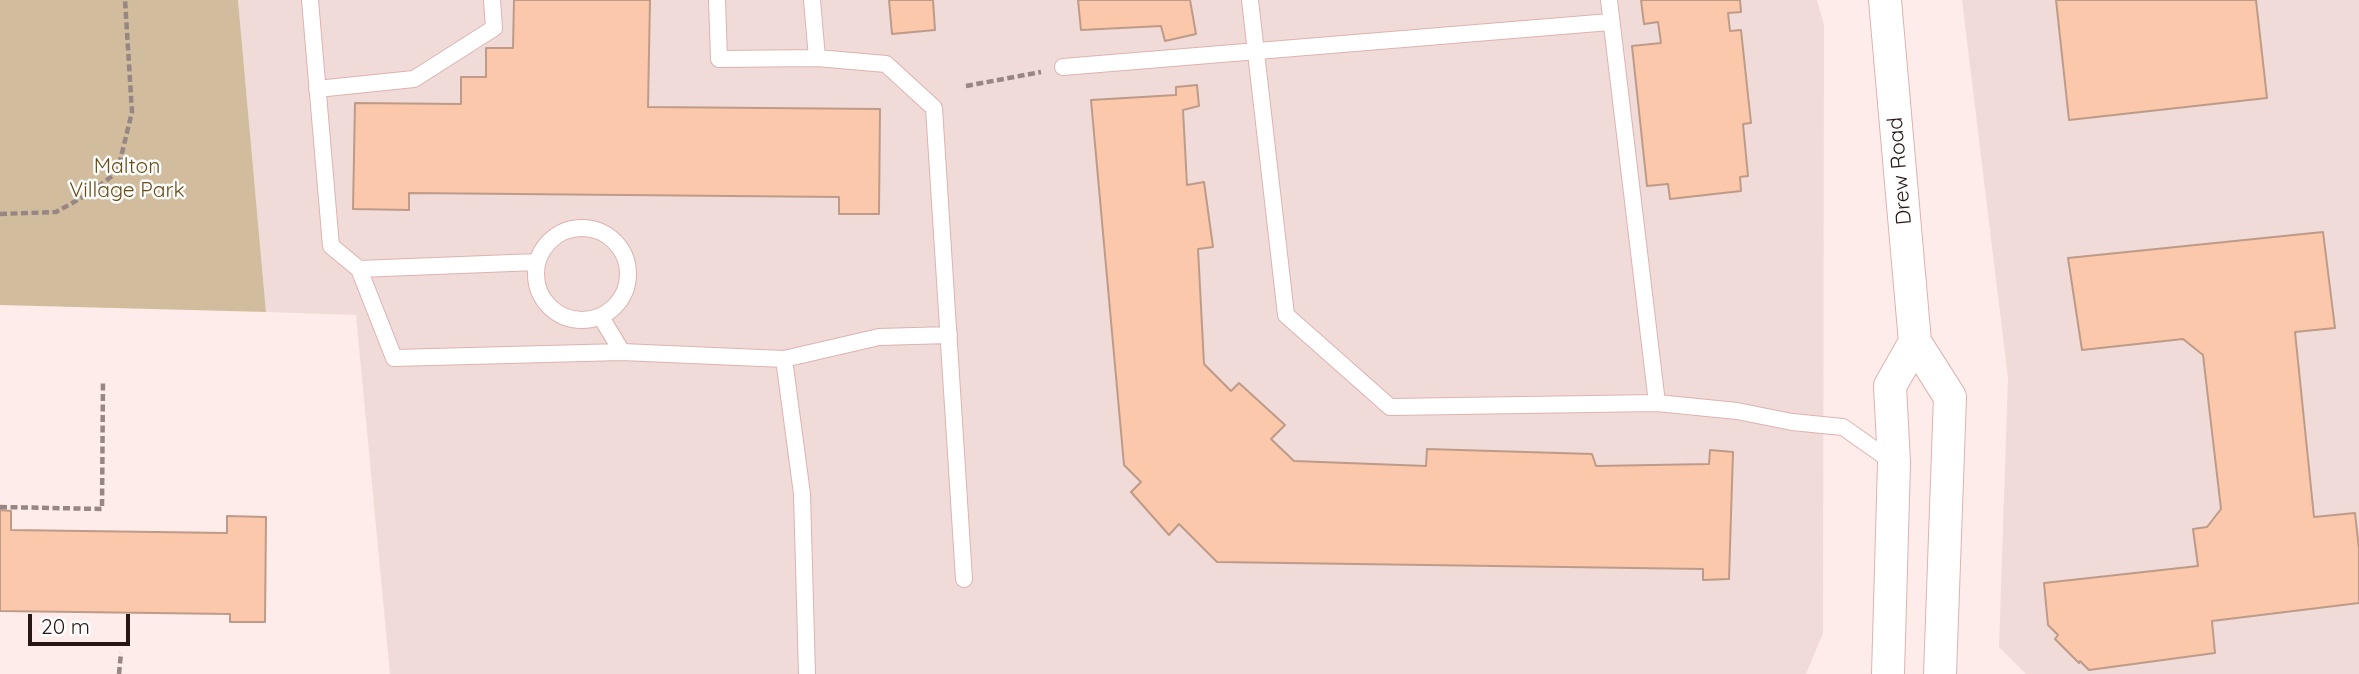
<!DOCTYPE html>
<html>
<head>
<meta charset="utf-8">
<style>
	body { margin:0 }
	#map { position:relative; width:2359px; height:674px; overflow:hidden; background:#feecea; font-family:Quicksand,sans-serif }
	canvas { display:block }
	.scale { position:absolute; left:28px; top:614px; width:102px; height:32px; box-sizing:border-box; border:4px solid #261715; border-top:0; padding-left:9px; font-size:21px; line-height:24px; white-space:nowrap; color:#261715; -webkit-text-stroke:5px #fefefe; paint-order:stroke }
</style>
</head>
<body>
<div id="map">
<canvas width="2359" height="674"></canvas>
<div class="scale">20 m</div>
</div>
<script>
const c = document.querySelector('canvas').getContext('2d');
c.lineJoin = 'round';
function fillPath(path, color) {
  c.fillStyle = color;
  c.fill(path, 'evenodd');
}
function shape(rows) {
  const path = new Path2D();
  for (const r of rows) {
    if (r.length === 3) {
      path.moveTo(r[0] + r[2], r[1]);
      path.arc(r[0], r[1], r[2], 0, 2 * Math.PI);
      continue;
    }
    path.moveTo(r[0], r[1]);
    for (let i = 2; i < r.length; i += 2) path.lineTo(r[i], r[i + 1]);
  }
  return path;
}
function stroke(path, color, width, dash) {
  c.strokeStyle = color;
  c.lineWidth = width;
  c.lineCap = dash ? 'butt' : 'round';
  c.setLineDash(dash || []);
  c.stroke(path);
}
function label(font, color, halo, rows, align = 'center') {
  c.font = font + ' Quicksand,sans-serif';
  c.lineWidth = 5;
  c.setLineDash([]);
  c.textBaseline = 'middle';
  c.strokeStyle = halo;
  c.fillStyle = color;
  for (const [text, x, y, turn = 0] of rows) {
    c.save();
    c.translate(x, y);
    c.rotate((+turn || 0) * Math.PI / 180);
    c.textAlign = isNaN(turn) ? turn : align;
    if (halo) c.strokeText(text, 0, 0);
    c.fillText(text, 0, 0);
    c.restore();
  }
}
const built = shape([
	[238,0,1817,0,1824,25,1823,633,1806,674,390,674,356,315,266,312],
	[1962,0,2359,0,2359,674,2026,674,1999,647,2008,378]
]);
const green = shape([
	[0,0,238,0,266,312,0,305]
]);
const building = shape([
	[514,0,650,0,648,107,880,109,879,214,839,214,839,197,409,193,409,210,353,209,355,103,461,104,461,77,486,77,486,48,513,48,514,0],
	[889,0,933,0,935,30,892,34,889,0],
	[1078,0,1190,0,1196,34,1165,41,1161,26,1081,30,1078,0],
	[1641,0,1740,0,1741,12,1728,13,1730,31,1741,30,1751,123,1743,124,1748,176,1740,177,1741,191,1670,199,1668,184,1647,186,1632,46,1661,43,1658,22,1644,24,1641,0],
	[2056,0,2256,0,2267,98,2069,120,2056,0],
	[1197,85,1199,106,1183,110,1187,185,1204,182,1213,247,1198,249,1204,364,1231,391,1239,383,1285,425,1271,439,1294,461,1426,466,1427,449,1592,454,1596,466,1709,464,1710,450,1733,452,1729,579,1703,580,1703,569,1217,562,1179,524,1169,535,1131,492,1141,482,1124,465,1091,100,1176,95,1176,87,1197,85],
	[2323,232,2335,328,2295,332,2314,517,2355,513,2359,549,2359,603,2212,621,2215,653,2089,670,2080,661,2079,663,2055,639,2058,635,2048,625,2044,583,2198,566,2193,529,2207,527,2221,509,2203,355,2183,339,2082,350,2068,258,2323,232],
	[0,510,11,511,11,530,227,533,227,516,266,517,265,622,230,622,230,614,0,611,0,510]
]);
const path = shape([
	[966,86,1041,72],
	[0,214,56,212,90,193,112,176,120,161,132,112,125,0],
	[0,507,102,509,103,381],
	[119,674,121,653]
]);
const lane = shape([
	[310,0,331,246,359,269],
	[717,0,719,59,817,58],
	[812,0,817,58,886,64,934,108,964,579],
	[1250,0,1286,315,1390,407,1657,403],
	[1609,0,1657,403,1737,411,1792,422,1843,427,1894,463],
	[1063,67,1610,22],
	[317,89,414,79,494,28,492,0],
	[582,274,46],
	[537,262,359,269,394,358,622,352,784,359,802,494,807,674],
	[601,317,622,352],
	[784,359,879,337,949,335]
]);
const street = shape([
	[1885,0,1915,342,1950,397,1940,674],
	[1888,674,1894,463,1890,386,1915,342]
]);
const parkNames = [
	["Malton",127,167],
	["Village Park",127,191]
];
const streetNames = [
	["Drew Road",1900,171,-95]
];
fillPath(built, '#f0dbd9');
fillPath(green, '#d1bd9d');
fillPath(building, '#fbc8ab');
stroke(building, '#be9b88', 2);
stroke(lane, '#ddb3af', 18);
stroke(street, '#ddb3af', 34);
stroke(path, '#978684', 4.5, [7, 3.5]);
stroke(lane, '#fff', 16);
stroke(street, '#fff', 32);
label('21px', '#6a4d16', '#fefefe', parkNames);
label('21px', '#261715', '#fefefe', streetNames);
</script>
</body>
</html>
